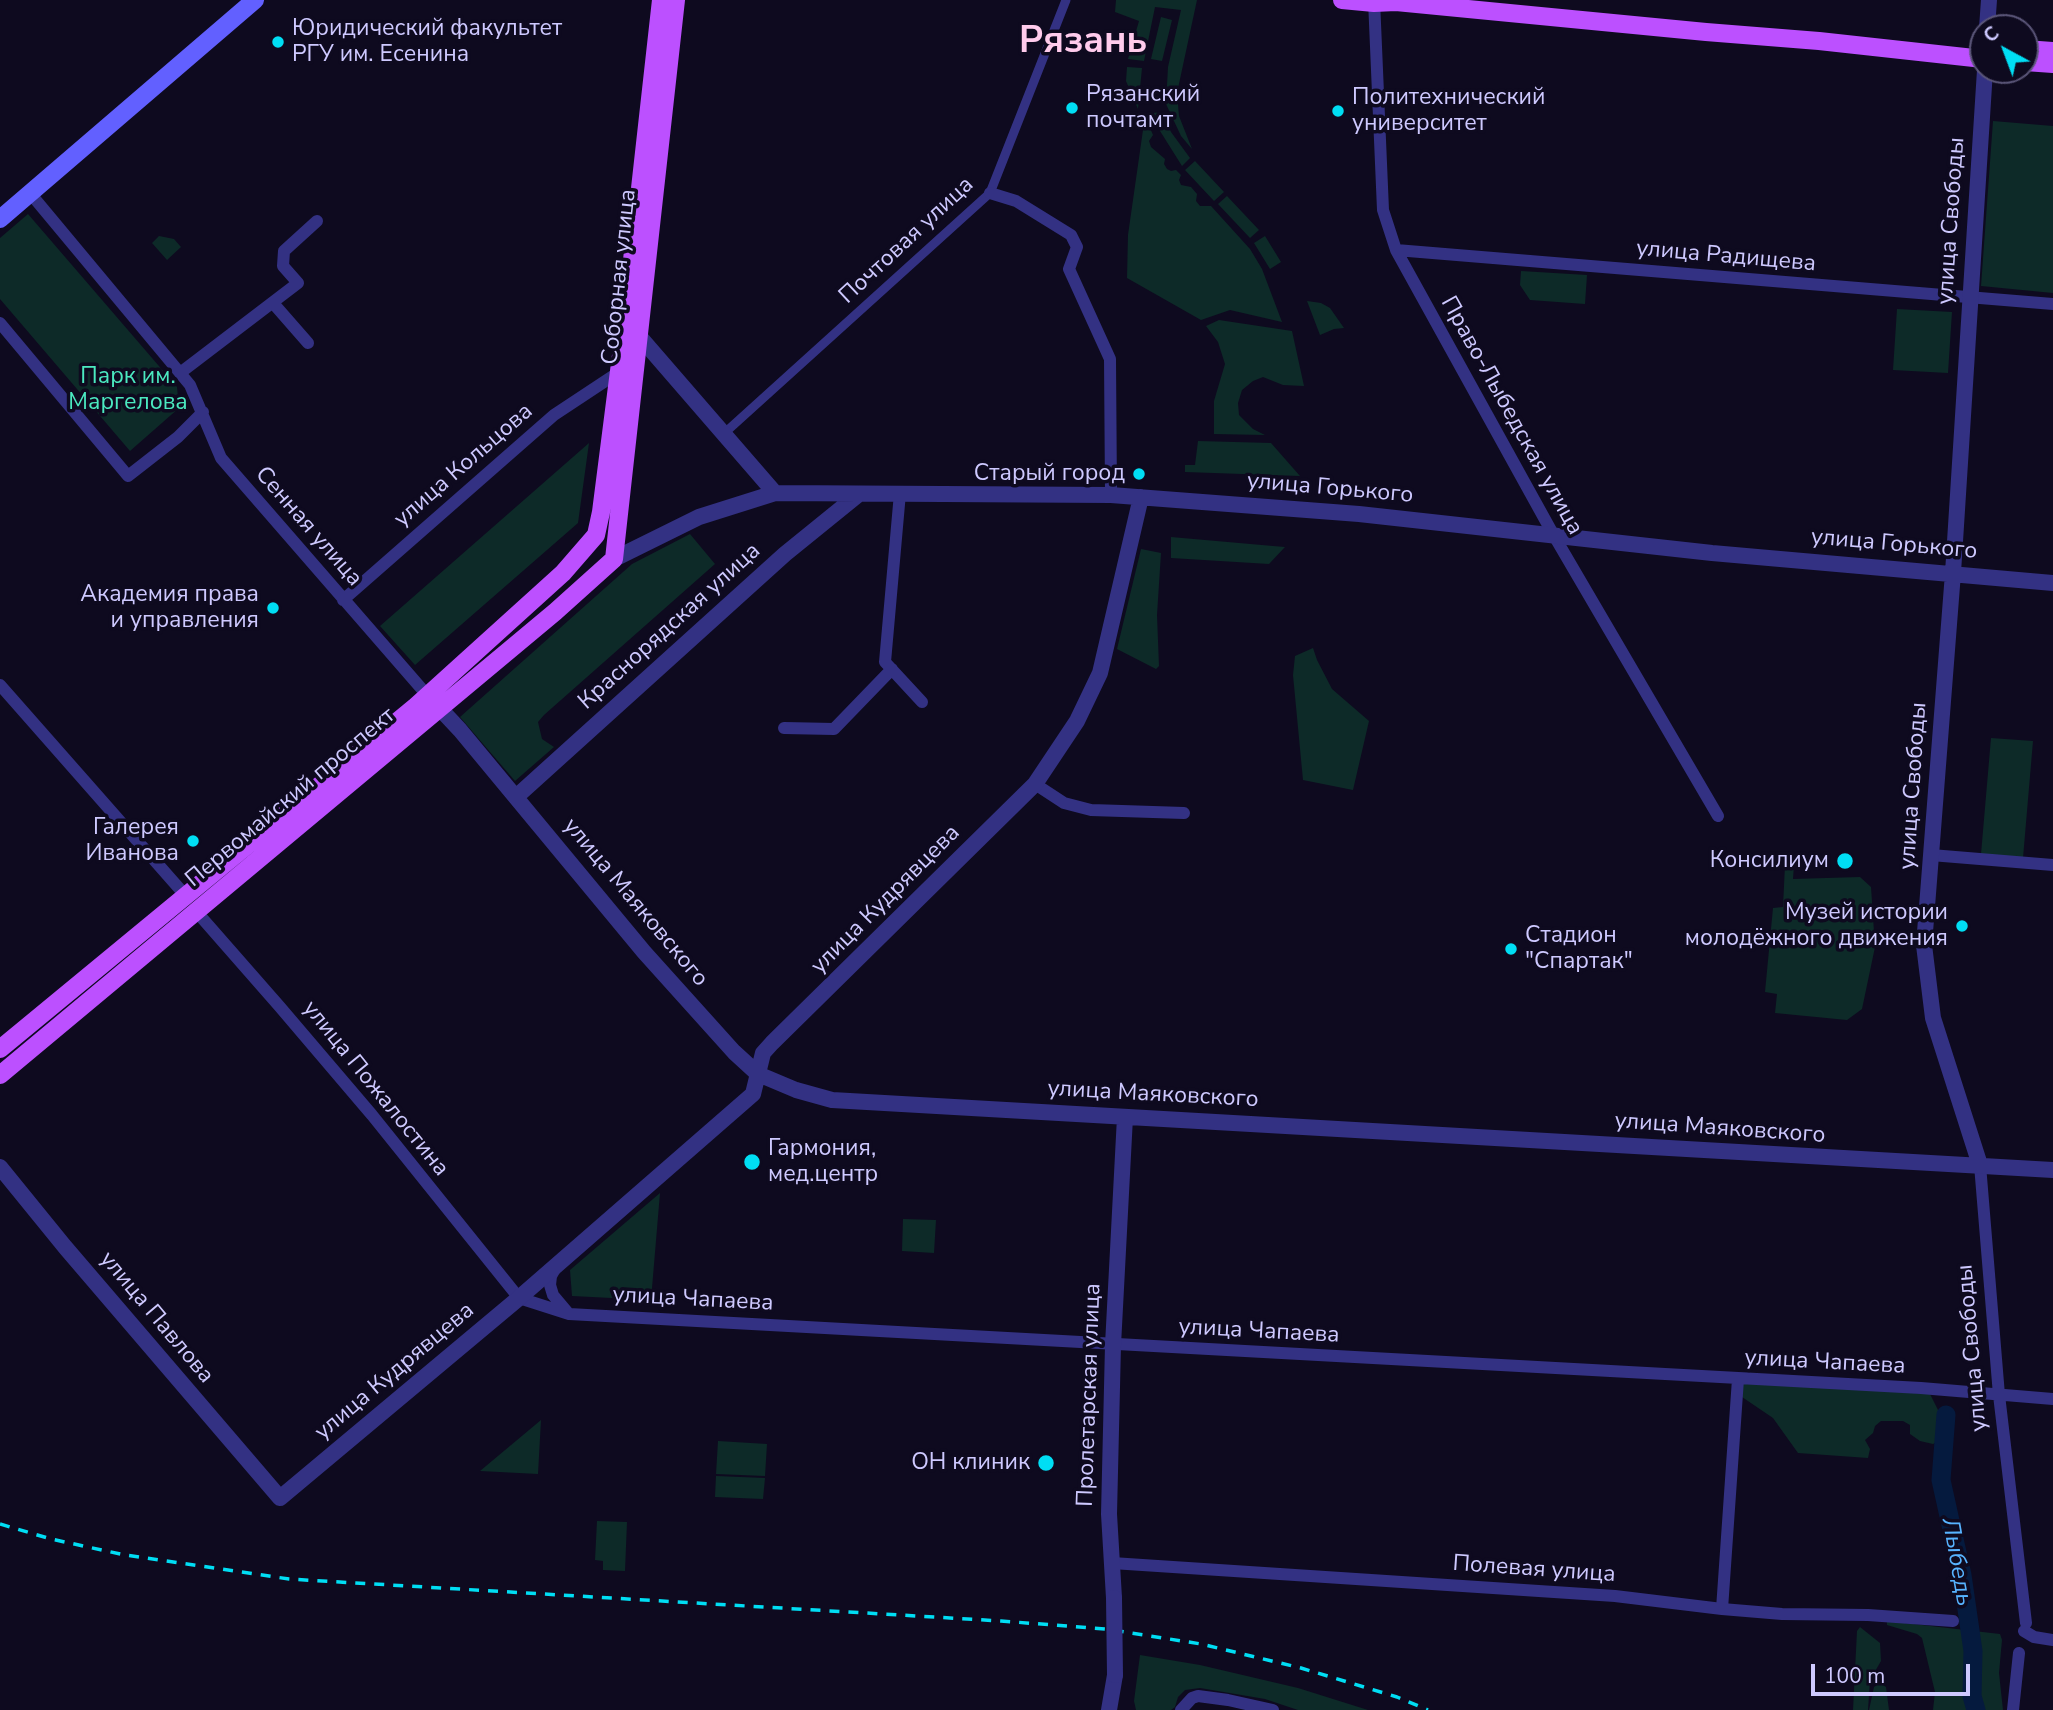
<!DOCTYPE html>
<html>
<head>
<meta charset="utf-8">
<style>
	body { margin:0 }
	#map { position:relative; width:2053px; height:1710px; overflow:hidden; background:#0e0a1f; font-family:"Nunito Sans",sans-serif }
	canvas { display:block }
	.north { position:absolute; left:1969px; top:14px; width:70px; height:70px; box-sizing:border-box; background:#0e0a1f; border:2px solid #5b5679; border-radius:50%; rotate:319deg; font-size:19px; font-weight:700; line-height:28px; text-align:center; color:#cec9ff }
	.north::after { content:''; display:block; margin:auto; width:24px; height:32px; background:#00def4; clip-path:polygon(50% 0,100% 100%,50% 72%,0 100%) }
	.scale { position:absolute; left:1811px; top:1664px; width:159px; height:32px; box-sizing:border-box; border:4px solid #cec9ff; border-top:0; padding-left:9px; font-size:21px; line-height:24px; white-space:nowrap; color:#cec9ff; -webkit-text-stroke:5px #0e0a1f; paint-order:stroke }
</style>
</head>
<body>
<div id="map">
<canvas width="2053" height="1710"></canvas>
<div class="north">С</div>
<div class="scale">100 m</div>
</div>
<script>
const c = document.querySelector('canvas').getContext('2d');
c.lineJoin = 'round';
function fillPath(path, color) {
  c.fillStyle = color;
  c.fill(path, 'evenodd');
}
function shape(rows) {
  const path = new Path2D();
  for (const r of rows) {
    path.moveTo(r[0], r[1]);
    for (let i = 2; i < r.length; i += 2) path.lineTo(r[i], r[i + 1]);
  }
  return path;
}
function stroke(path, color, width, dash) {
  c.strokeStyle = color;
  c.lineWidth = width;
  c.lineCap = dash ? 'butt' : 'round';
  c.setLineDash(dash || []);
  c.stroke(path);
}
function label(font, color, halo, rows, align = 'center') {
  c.font = font + ' "Nunito Sans",sans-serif';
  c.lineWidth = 7;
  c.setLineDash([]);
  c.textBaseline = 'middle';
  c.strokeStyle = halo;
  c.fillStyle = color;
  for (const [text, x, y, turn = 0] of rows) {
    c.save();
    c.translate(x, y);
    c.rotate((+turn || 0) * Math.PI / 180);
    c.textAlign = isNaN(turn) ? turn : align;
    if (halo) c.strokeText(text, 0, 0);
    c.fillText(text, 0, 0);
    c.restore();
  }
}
const green = shape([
	[1116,0,1197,0,1177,93,1179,116,1192,149,1181,136,1166,104,1168,67,1181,10,1155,7,1144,61,1128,59,1139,21,1115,12],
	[1161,17,1172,20,1162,61,1151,59],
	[1127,67,1142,68,1138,109,1126,81],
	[1162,112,1171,132,1190,158,1182,166,1155,123,1153,113],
	[1145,116,1153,135,1149,141,1151,147,1165,159,1164,164,1167,169,1171,171,1176,170,1181,175,1179,180,1181,185,1191,187,1197,194,1196,201,1200,206,1211,206,1250,249,1262,269,1282,322,1230,310,1201,320,1127,278,1128,235],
	[1993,121,2053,126,2053,293,1981,286],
	[1195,161,1224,192,1214,201,1185,170],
	[1227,196,1259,230,1250,238,1218,204],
	[28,214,177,387,179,408,130,451,0,299,0,238],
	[159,236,174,239,181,247,167,260,152,243],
	[1265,236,1281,262,1270,269,1254,243],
	[1521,271,1587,275,1585,304,1530,300,1520,285],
	[1307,301,1321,303,1330,308,1344,328,1334,329,1320,335],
	[1897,309,1952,312,1948,373,1893,370],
	[1219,320,1292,331,1304,386,1283,385,1263,377,1253,381,1242,390,1238,403,1239,415,1253,429,1265,435,1214,434,1214,401,1225,364,1218,342,1206,326],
	[1198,441,1271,443,1300,476,1185,472,1185,465,1195,465],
	[589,443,578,523,415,665,380,626],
	[690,534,715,564,544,715,538,722,542,739,554,747,515,781,460,717,632,564],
	[1171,537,1273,546,1285,547,1269,564,1171,558],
	[1141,549,1161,553,1157,615,1159,666,1156,669,1117,649],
	[1313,648,1317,660,1332,689,1369,721,1353,790,1303,780,1293,675,1295,656],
	[1991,738,2033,741,2023,858,1981,854],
	[1785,865,1794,865,1793,879,1860,877,1871,887,1875,947,1862,1009,1847,1020,1775,1013,1777,994,1765,992,1773,908,1783,907],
	[660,1193,651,1300,572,1296,570,1270],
	[903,1219,936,1220,934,1253,902,1251],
	[1742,1382,1930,1394,1941,1416,1939,1441,1933,1444,1920,1441,1910,1434,1910,1425,1903,1421,1881,1421,1875,1426,1873,1433,1865,1440,1870,1449,1868,1458,1798,1453,1773,1418,1742,1397],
	[541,1420,538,1474,480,1471],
	[718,1441,767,1444,765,1476,716,1474],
	[716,1476,765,1478,763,1499,715,1497],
	[597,1521,627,1522,625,1571,603,1570,603,1561,595,1560],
	[1887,1621,2000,1634,2002,1640,1999,1673,2003,1710,1933,1710,1935,1692,1922,1638,1917,1634,1887,1625],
	[1860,1627,1880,1643,1881,1661,1870,1680,1868,1710,1853,1710,1857,1631],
	[1140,1655,1200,1665,1298,1688,1368,1710,1298,1710,1265,1699,1200,1688,1185,1690,1178,1697,1175,1707,1171,1710,1136,1710,1134,1701],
	[1880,1683,1886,1687,1889,1710,1869,1710,1874,1687]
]);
const river = shape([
	[1946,1415,1941,1480,1962,1575,1973,1651,1972,1696,1976,1710]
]);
const pedestrian = shape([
	[729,429,990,193,1066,0]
]);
const minor = shape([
	[1374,0,1383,210,1396,250,1553,534,1718,816],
	[30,193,190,385,221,458,427,695],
	[990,193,1016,201,1071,235,1077,247,1069,269,1110,359,1111,495],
	[1396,250,2053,304],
	[273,303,308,343],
	[0,323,128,476,178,437,203,412],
	[180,373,298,283,283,266,284,251,317,221],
	[900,493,885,662,922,702],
	[343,600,554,415,619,372],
	[0,685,185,895],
	[784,728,834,729,892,669],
	[1035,784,1064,803,1091,810,1184,813],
	[1931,855,2053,865],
	[195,910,280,1007,372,1115,519,1298,569,1314,1921,1388,2053,1399],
	[1980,1165,1999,1395,2026,1623],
	[556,1267,551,1276,550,1285,553,1295,569,1314],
	[1112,1563,1615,1596,1722,1609,1782,1614,1868,1615,1953,1621],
	[1722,1609,1738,1379],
	[2024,1631,2034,1637,2053,1640],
	[1181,1710,1192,1698,1198,1696,1228,1700,1273,1710],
	[2013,1710,2019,1653]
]);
const tertiary = shape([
	[1987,28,1989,0],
	[639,336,775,493],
	[614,559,699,517,775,493,1111,495,1359,514,1712,553,2053,583],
	[431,699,460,730,644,952,734,1052,758,1074,796,1090,832,1100,2053,1170],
	[516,797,785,554,859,494],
	[1980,1165,1933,1018,1924,945,1953,573,1985,70],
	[0,1167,65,1247,280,1498,519,1298,753,1094,763,1053,772,1043,1035,784,1077,721,1100,673,1141,497],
	[1114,1598,1109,1514,1113,1345,1125,1117],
	[1109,1710,1115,1675]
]);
const secondary = shape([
	[0,219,255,0]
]);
const primary = shape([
	[1342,0,1374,3,1396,2,1706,32,1819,41,1983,59],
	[2025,49,2053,51],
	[2025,62,2053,64],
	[0,1049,416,706,563,573,596,535,601,512,624,332,661,0],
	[0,1075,555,612,614,559,676,0]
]);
const rail = shape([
	[0,1524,51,1539,125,1555,289,1579,1001,1621,1106,1629,1201,1644,1301,1668,1397,1697,1428,1710]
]);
const tertiaryBridge = shape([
	[1114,1598,1115,1675]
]);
const markers = [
	[278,42,7,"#00def4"],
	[1072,108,7,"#00def4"],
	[1338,111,7,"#00def4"],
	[1139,474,7,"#00def4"],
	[273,608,7,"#00def4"],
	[193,841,7,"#00def4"],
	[1845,861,9,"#00def4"],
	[1962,926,7,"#00def4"],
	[1511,949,7,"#00def4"],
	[752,1162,9,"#00def4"],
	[1046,1463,9,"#00def4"]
];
const poiNames = [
	["Юридический факультет",292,29,"left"],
	["РГУ им. Есенина",292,55,"left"],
	["Рязанский",1086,95,"left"],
	["почтамт",1086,121,"left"],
	["Политехнический",1352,98,"left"],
	["университет",1352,124,"left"],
	["Старый город",1125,474],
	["Академия права",259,595],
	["и управления",259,621],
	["Галерея",179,828],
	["Иванова",179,854],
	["Консилиум",1829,861],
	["Музей истории",1948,913],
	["молодёжного движения",1948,939],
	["Стадион",1525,936,"left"],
	["\"Спартак\"",1525,962,"left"],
	["Гармония,",768,1149,"left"],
	["мед.центр",768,1175,"left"],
	["ОН клиник",1030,1463]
];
const streetNames = [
	["улица Свободы",1952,221,-86],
	["Почтовая улица",907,241,-43],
	["улица Радищева",1726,257,5],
	["Соборная улица",620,277,-84],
	["Право-Лыбедская улица",1511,416,61],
	["улица Кольцова",464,466,-41],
	["улица Горького",1330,489,5],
	["Сенная улица",308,527,49],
	["улица Горького",1894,545,5],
	["Краснорядская улица",670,627,-42],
	["улица Свободы",1914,786,-86],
	["Первомайский проспект",291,798,-40],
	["улица Кудрявцева",886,900,-45],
	["улица Маяковского",635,903,50],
	["улица Пожалостина",375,1089,51],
	["улица Маяковского",1153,1095,3],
	["улица Маяковского",1720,1129,4],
	["улица Чапаева",693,1300,3],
	["улица Павлова",156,1318,50],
	["улица Чапаева",1259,1332,3],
	["улица Свободы",1973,1348,-95],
	["улица Чапаева",1825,1363,3],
	["улица Кудрявцева",395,1372,-40],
	["Пролетарская улица",1090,1395,-88],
	["Полевая улица",1534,1570,4]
];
const parkNames = [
	["Парк им.",128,377],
	["Маргелова",128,403]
];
const waterNames = [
	["Лыбедь",1956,1562,80]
];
const townNames = [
	["Рязань",1083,43]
];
fillPath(green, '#0d2a28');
stroke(river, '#051a3e', 19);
stroke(pedestrian, '#333183', 9);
stroke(minor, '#333183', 12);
stroke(tertiary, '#333183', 16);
stroke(secondary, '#6260ff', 18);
stroke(primary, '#bc50ff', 18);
stroke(rail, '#00def4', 3.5, [10, 9]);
stroke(tertiaryBridge, '#333183', 16);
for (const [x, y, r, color] of markers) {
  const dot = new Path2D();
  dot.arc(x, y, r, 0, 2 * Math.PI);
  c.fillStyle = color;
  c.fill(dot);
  stroke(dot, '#0e0a1f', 2.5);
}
label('23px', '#cec9ff', '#0e0a1f', poiNames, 'right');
label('23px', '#cec9ff', '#0e0a1f', streetNames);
label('23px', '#4be9c0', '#0e0a1f', parkNames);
label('italic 24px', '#57b3ff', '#0e0a1f', waterNames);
label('bold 37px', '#ffcbec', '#0e0a1f', townNames);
</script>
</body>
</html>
